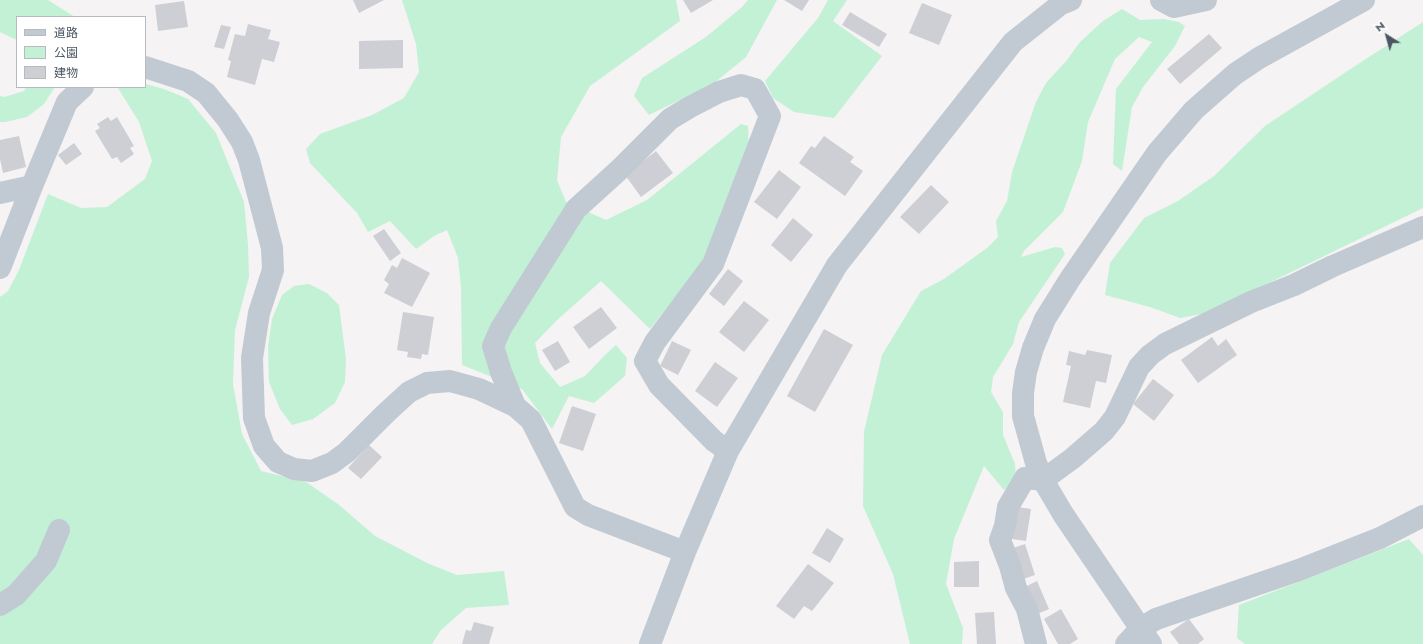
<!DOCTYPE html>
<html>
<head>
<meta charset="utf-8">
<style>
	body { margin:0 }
	#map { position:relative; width:1423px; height:644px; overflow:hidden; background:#f5f3f3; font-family:Jost,"Noto Sans JP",sans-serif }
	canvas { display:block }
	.legend { position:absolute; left:16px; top:16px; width:130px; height:72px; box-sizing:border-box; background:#fff; border:1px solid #b7bbc0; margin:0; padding:5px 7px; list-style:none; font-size:12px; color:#4a5661 }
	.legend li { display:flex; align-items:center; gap:8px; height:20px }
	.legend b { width:20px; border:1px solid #b7bbc0 }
	.north { position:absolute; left:1367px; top:16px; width:40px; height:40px; -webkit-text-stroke:3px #fff; paint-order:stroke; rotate:323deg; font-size:11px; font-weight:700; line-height:16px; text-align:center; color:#4a5661 }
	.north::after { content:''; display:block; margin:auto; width:14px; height:18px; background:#4a5661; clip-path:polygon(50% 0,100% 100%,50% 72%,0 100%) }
</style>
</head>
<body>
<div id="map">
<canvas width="1423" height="644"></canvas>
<ul class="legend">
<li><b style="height:5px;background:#c1cad2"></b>道路</li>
<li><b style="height:11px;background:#c3f1d5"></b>公園</li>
<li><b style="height:11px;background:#cdcfd5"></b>建物</li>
</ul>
<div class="north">N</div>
</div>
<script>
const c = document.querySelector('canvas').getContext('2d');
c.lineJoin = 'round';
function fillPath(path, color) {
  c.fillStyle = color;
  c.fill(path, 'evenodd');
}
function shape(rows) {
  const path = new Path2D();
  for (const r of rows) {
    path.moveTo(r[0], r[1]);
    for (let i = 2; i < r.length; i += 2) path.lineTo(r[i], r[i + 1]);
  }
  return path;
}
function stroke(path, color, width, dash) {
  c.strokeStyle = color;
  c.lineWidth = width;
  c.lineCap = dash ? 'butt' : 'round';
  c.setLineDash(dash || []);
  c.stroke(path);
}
const green = shape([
	[0,0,48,0,75,17,17,17,17,40,0,32],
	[402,0,676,0,680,21,590,86,561,137,557,180,566,202,606,220,647,200,741,124,748,126,749,153,717,237,697,269,650,329,601,281,556,321,535,343,540,363,560,387,585,376,605,355,616,345,627,358,625,376,594,403,569,396,552,429,522,389,462,365,461,288,458,258,447,230,434,236,416,249,390,221,368,232,357,213,310,163,306,149,320,134,372,115,404,98,419,72,416,44],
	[748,0,777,0,746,57,713,84,649,115,634,96,642,78,706,37,742,7],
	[828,0,847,0,833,21,882,56,834,118,794,112,773,98,765,81,818,18],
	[1122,9,1140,20,1164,19,1179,22,1185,26,1175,46,1143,87,1132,107,1122,171,1113,164,1116,89,1152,42,1139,37,1115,59,1088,122,1082,161,1063,212,1024,251,1021,257,1055,247,1062,248,1065,254,1019,322,1013,344,993,377,991,392,1003,412,1003,435,1015,464,1016,479,1004,490,984,466,954,539,946,584,963,628,962,644,910,644,893,574,863,506,864,432,882,355,921,291,944,279,987,248,998,237,996,221,1007,201,1012,172,1036,102,1046,83,1067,60,1080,42,1103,21],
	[1423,22,1423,208,1207,313,1180,318,1150,307,1105,295,1110,263,1144,218,1178,201,1214,176,1265,126,1352,68],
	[145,84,164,89,188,99,216,133,244,202,248,245,249,277,235,330,233,384,242,434,261,471,306,482,338,504,375,536,429,564,457,575,504,571,509,605,466,608,441,630,432,644,0,644,0,297,8,291,19,270,48,194,81,208,107,207,145,179,152,161,139,122,118,88,145,87],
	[26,87,55,87,44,104,27,117,5,122,0,122,0,96,4,97,24,91],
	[309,284,327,293,339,305,346,359,345,382,335,403,313,419,292,425,280,409,269,382,268,347,272,319,282,295,294,286],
	[1409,539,1423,555,1423,644,1245,644,1237,638,1239,605]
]);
const building = shape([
	[353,0,384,0,359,13],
	[683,0,713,0,691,13],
	[784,0,809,0,802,11],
	[184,1,188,27,158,31,155,5],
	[922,3,952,15,939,45,909,33],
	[850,12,887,34,879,47,842,25],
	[248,24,271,30,268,39,280,42,274,62,262,59,255,85,227,77,231,61,228,60,235,34,245,36],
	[221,25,231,27,224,49,214,47],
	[1209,34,1222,48,1180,84,1167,69],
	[403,40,403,68,359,69,359,41],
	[108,117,111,121,117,117,134,146,130,148,134,154,121,163,117,157,112,159,95,131,100,128,97,124],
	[19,136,26,167,3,173,0,159,0,140],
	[824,136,854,157,850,162,863,171,845,196,799,163,811,146,815,148],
	[74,143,82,154,66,165,58,155],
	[656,151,673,173,641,197,625,175],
	[779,170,801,187,777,219,754,202],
	[931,185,949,202,919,234,900,217],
	[793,218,813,235,791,262,771,245],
	[384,229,401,253,390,261,373,236],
	[402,258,430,273,412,307,384,293,389,284,384,280,392,265,397,268],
	[728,269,743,281,724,306,709,294],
	[744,301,769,320,744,352,719,332],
	[601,307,617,328,589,349,573,327],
	[403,312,434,317,428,355,422,354,421,359,407,357,408,352,397,350],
	[824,329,853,345,815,412,787,396],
	[1212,337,1218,346,1226,339,1237,355,1198,383,1181,360],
	[558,341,570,362,555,371,542,350],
	[672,341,691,350,678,375,660,366],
	[1087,350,1112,355,1106,383,1096,381,1090,408,1063,402,1071,366,1066,365,1069,351,1085,355],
	[715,362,738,378,717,407,695,391],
	[1153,379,1174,395,1154,421,1133,404],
	[572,406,596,414,583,451,559,443],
	[369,445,382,457,361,479,348,468],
	[1017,507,1031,509,1026,541,1012,539],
	[827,528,844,539,830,563,812,553],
	[1025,544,1035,575,1023,579,1013,548],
	[979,561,979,587,954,587,954,562],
	[808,564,834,583,812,611,804,606,794,619,776,606],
	[1037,581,1049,609,1035,615,1023,588],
	[1061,609,1078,639,1070,644,1058,644,1044,619],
	[994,612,996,644,977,644,975,613],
	[1189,619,1204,639,1198,644,1179,644,1170,632],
	[474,622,494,627,489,644,462,644,466,630,471,631]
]);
const minor = shape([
	[1161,0,1174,7,1206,0],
	[145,67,188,81,206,93,228,120,242,142,249,160,272,248,273,270,259,313,252,358,254,418,264,446,278,462,294,469,312,471,332,463,347,452,386,413,409,392,427,383,450,381,479,389,515,406,531,420,575,507,588,515,685,552],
	[0,193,32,186],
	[0,268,32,186,67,102,83,87],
	[515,406,501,372,493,346,501,328,576,209,619,170,670,119,690,107,719,92,741,85,755,89,770,116,713,264,655,342,645,361,659,385,714,441,728,451],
	[0,605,16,595,46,561,59,530],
	[650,644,685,552,728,451,837,265,1013,42,1061,4,1071,0],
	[1036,644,1027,609,1016,588,1010,566,1000,540,1005,526,1008,507,1025,478,1043,480,1073,458,1104,431,1115,417,1139,367,1150,355,1165,344,1251,302,1294,285,1333,266,1423,227],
	[1126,644,1141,628,1156,619,1299,570,1380,538,1423,516],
	[1151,644,1063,514,1043,480,1036,463,1023,416,1023,393,1026,372,1033,348,1045,319,1070,279,1157,153,1194,110,1235,74,1259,58,1364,0]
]);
fillPath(green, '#c3f1d5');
fillPath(building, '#cdcfd5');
stroke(minor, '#c1cad2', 22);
</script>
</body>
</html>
